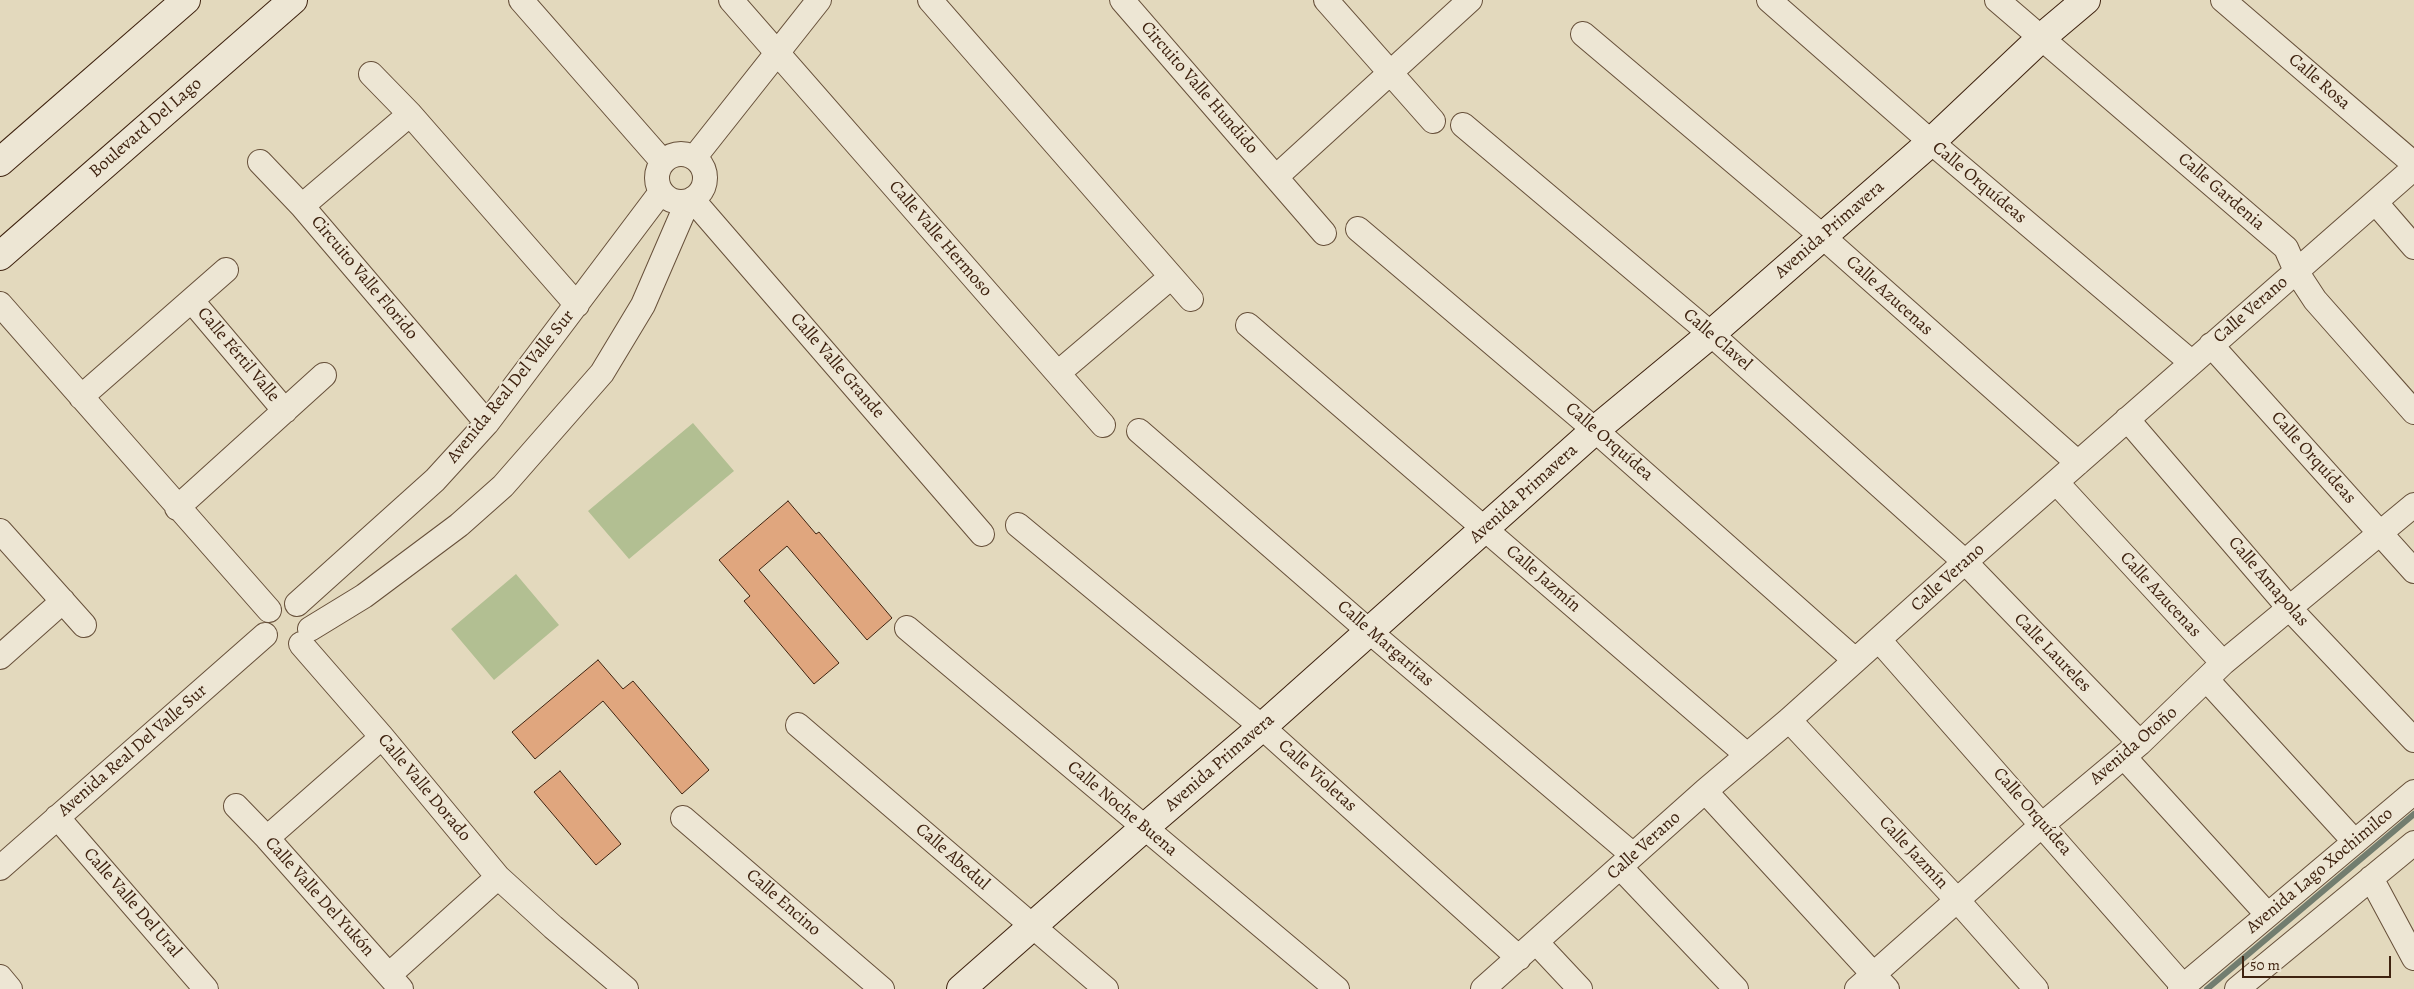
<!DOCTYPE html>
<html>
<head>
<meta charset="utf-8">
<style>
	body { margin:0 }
	#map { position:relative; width:2414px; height:989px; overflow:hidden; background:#e3d9bd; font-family:Alegreya,serif }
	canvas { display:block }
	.scale { position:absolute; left:2242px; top:956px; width:149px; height:22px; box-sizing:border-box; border:2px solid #3e220f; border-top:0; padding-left:6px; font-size:15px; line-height:18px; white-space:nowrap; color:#3e220f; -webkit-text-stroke:4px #ede6d4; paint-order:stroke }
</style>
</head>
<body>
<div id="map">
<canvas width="2414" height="989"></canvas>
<div class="scale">50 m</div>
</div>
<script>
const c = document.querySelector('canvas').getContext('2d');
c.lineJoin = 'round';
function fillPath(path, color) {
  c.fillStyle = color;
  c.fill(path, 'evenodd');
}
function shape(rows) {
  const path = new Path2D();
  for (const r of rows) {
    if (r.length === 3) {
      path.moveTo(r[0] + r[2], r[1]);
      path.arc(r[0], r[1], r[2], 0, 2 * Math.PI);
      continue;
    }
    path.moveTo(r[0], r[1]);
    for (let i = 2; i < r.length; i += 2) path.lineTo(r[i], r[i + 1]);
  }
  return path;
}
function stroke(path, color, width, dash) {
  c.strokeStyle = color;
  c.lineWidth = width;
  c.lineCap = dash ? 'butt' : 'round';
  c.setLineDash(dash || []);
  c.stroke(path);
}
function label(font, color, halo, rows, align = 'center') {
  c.font = font + ' Alegreya,serif';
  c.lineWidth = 4;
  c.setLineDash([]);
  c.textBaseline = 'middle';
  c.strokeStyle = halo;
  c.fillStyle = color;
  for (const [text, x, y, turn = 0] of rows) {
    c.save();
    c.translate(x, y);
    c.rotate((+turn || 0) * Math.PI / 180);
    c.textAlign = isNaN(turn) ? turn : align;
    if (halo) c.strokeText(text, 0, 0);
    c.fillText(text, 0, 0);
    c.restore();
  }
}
const green = shape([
	[693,423,734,471,629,559,588,511],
	[516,574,559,625,494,680,451,629]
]);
const stream = shape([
	[2207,989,2414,814]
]);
const building = shape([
	[788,501,816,534,819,532,892,618,867,640,787,546,759,570,839,663,814,684,744,601,750,596,719,560,788,501],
	[598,660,623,689,633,681,709,770,682,794,603,701,535,759,512,732,598,660],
	[560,771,621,844,596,865,534,792,560,771]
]);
const street = shape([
	[521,0,663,162],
	[731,0,1103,425],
	[930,0,1191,299],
	[1122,0,1324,233],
	[1326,0,1433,121],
	[1769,0,1931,142,2191,362],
	[1997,0,2286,248,2296,271,2315,300,2414,412],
	[2223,0,2414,164],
	[1583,34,1822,236,2078,463],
	[371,74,410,114,577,305],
	[1463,125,1711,334,1965,562,2140,743],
	[681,178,24],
	[694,158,819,0],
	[260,162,302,206,487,423],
	[1276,177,1470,0],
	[692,199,982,534],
	[2376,203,2414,247],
	[302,206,410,114],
	[1358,229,1595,430,1855,660],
	[192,301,285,411],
	[0,304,269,610],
	[1248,325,1747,755],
	[2211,345,2414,571],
	[1058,373,1171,277],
	[81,397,226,270],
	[2127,419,2290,609,2414,740],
	[1139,431,1370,632,1633,855],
	[2056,482,2223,663],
	[177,508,324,375],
	[1018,525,1262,727,1519,958],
	[0,531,84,625],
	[297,604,435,480,487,423,661,192],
	[907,628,1337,989],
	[310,629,364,596,459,525,503,486,602,373,643,305,688,201],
	[1879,640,2183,986],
	[301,644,382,737,498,877,553,927,626,989],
	[0,657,63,601],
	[2207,680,2355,842],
	[1789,720,1958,901,2036,989],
	[798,725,1106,989],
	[2124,757,2267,914],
	[1705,791,1887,989],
	[236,806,267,838,401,989],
	[57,817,206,989],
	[683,818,882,989],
	[267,838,382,737],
	[1620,867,1736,989],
	[0,868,265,635],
	[2371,878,2414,958],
	[1536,942,1580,989],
	[389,975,498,877],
	[0,977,10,989],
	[1483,989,1705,791,1789,720,1965,562,2414,168],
	[1857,989,2043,824,2140,743,2223,663,2414,505],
	[2180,989,2414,792],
	[2237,989,2414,843]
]);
const secondary = shape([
	[0,162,186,0],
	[0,256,293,0],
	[961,989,1144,828,1262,727,1595,430,1711,334,1931,142,2041,38,2086,0]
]);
const streetNames = [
	["Calle Rosa",2319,82,41],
	["Circuito Valle Hundido",1199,88,49],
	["Boulevard Del Lago",146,128,-41],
	["Calle Orquídeas",1979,183,40],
	["Calle Gardenia",2221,192,41],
	["Avenida Primavera",1830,230,-41],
	["Calle Valle Hermoso",940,239,49],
	["Circuito Valle Florido",364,278,50],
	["Calle Azucenas",1889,296,42],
	["Calle Verano",2251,310,-41],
	["Calle Clavel",1717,340,41],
	["Calle Fértil Valle",238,355,50],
	["Calle Valle Grande",837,366,49],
	["Avenida Real Del Valle Sur",511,387,-51],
	["Calle Orquídea",1609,442,41],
	["Calle Orquídeas",2313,458,48],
	["Avenida Primavera",1524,494,-42],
	["Calle Verano",1948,578,-42],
	["Calle Jazmín",1543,579,41],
	["Calle Amapolas",2268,582,49],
	["Calle Azucenas",2160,595,47],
	["Calle Margaritas",1385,644,41],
	["Calle Laureles",2052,653,46],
	["Avenida Otoño",2134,746,-41],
	["Avenida Real Del Valle Sur",133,751,-41],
	["Avenida Primavera",1220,763,-41],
	["Calle Violetas",1317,776,42],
	["Calle Valle Dorado",424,788,50],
	["Calle Noche Buena",1122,809,40],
	["Calle Orquídea",2032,812,49],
	["Calle Verano",1644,846,-42],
	["Calle Jazmín",1913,853,47],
	["Calle Abedul",952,857,41],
	["Avenida Lago Xochimilco",2320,871,-40],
	["Calle Valle Del Yukón",319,897,48],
	["Calle Valle Del Ural",132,903,49],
	["Calle Encino",783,903,41]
];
fillPath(green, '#b2bf92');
stroke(stream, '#727d6f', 6);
fillPath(building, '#e0a67e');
stroke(building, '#3e220f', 1);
stroke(street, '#67503a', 26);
stroke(secondary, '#3e220f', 30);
stroke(street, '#ede6d4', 24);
stroke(secondary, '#ede6d4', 28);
label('18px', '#3e220f', '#ede6d4', streetNames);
</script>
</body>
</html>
